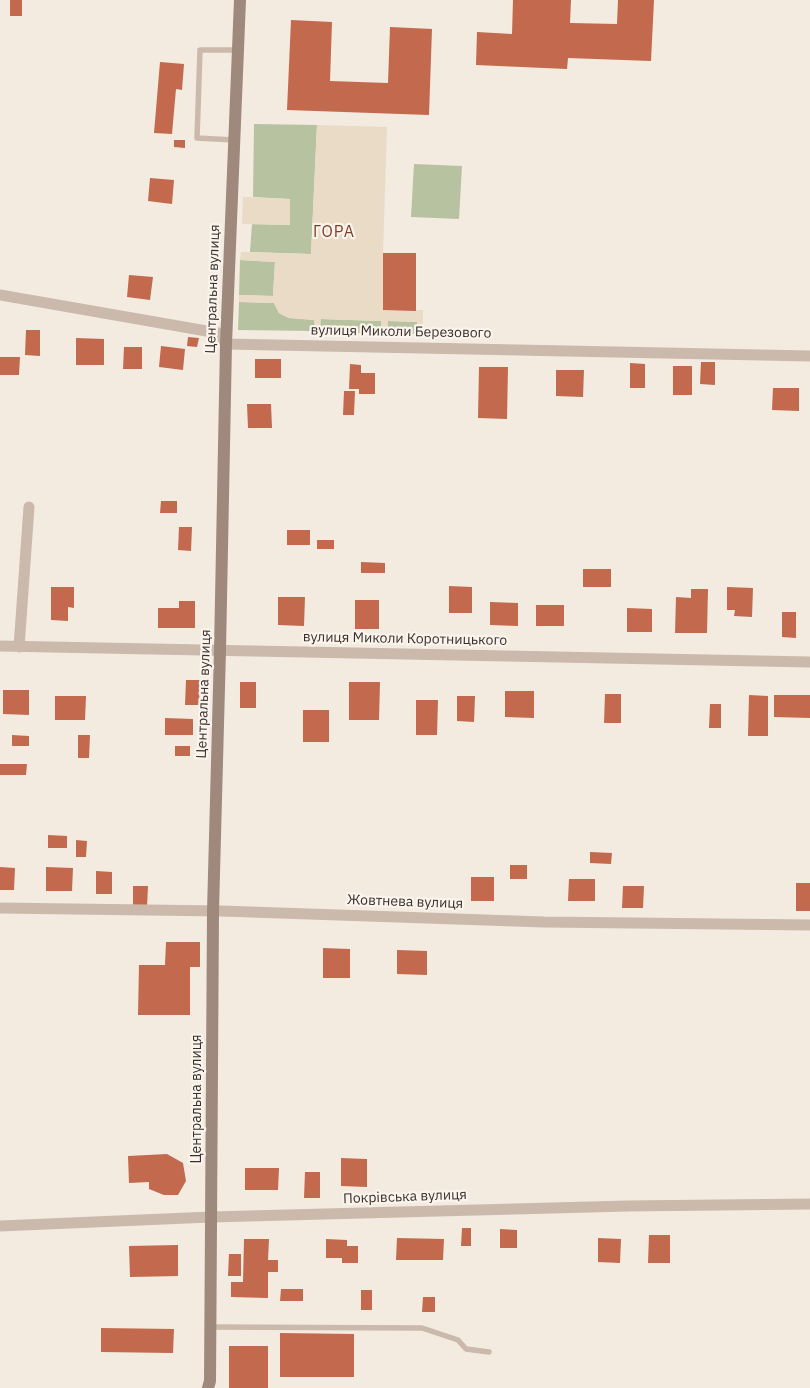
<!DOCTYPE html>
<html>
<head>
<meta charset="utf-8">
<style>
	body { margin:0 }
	canvas { display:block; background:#f3eae0 }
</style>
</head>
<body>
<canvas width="810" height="1388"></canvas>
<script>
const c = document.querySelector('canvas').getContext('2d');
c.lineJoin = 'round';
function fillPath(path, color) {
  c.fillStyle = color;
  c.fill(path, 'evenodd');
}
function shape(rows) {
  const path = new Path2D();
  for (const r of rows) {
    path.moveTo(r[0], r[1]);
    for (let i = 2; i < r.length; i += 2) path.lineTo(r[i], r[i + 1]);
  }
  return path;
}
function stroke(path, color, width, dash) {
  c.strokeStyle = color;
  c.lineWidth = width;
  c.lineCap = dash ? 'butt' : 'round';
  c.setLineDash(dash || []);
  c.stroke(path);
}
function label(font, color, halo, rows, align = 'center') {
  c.font = font + ' "IBM Plex Sans",sans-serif';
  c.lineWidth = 4.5;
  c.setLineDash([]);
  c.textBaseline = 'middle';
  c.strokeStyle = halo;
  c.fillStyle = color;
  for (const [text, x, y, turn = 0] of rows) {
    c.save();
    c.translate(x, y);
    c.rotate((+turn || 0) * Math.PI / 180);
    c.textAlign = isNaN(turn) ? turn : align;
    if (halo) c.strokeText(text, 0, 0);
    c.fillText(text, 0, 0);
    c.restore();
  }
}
const green = shape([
	[254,124,317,125,311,254,250,252,252,224,290,225,290,199,253,197],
	[414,164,462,166,459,219,411,217],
	[240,260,275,262,273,296,239,295],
	[239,302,274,303,279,313,289,318,315,320,315,331,238,330],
	[320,319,381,321,382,334,320,332],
	[388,321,417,322,417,334,388,334]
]);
const plaza = shape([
	[317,125,387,127,383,253,383,310,423,310,423,335,417,334,417,322,388,321,388,334,382,334,381,321,321,319,320,332,315,331,314,320,289,318,279,313,274,303,239,302,239,295,273,296,275,262,240,260,241,252,311,254],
	[243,197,290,199,290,225,242,224]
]);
const building = shape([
	[10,0,22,0,22,16,10,16],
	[513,0,571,0,570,23,617,24,618,0,654,0,651,61,568,58,567,69,476,65,477,32,512,34],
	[291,20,332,22,330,81,388,83,390,27,432,29,429,115,287,110],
	[160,62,184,64,182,90,176,89,172,134,154,133],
	[174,140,185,140,185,148,174,147],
	[150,178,174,180,172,204,148,201],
	[383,253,416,253,416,311,383,310],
	[129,275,153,277,150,300,127,297],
	[26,330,40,330,40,356,25,355],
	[188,337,199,338,197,347,187,346],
	[76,338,104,339,104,365,76,365],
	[161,346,185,349,183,370,159,367],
	[124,347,142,347,142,369,123,369],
	[0,357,20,357,19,375,0,375],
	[255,359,281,359,281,378,255,378],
	[701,362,715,362,715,385,700,384],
	[630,363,645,364,645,388,630,388],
	[350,364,361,365,361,373,375,373,375,394,359,394,359,389,349,389],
	[673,366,692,366,692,395,673,395],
	[479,367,508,367,507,419,478,418],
	[556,370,584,370,583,397,556,396],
	[773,388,799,388,799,411,772,410],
	[344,391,355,391,354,415,343,415],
	[247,404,271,404,272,428,248,428],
	[161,501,177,501,177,513,160,513],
	[179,527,192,527,191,551,178,550],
	[287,530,310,530,310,545,287,545],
	[317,540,334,540,334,549,317,549],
	[361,562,385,563,385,573,361,573],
	[583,569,611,569,611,587,583,587],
	[449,586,472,587,472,613,449,613],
	[51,587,74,587,74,608,68,607,68,621,51,620],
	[727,587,753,588,752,617,734,616,735,610,727,610],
	[691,589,708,589,707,633,675,633,676,597,691,598],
	[278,597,305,597,304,626,278,625],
	[355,600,379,600,379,629,355,629],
	[179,601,195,601,195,628,158,628,158,608,179,608],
	[490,602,518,603,518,626,490,625],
	[536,605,564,605,564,626,536,626],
	[627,608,652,609,652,632,627,632],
	[782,612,796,612,796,638,782,637],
	[186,680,200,680,199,705,185,705],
	[240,682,256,682,256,708,240,708],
	[349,682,380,682,379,720,349,720],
	[3,690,29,690,29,715,3,714],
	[505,691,534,691,534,718,505,717],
	[605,694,621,694,621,723,604,723],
	[749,695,768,696,768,736,748,736],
	[774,695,810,695,810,718,774,717],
	[55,696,86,696,85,720,55,720],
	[457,696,475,696,474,722,457,721],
	[416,700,438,700,437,735,416,735],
	[710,704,721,704,721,728,709,728],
	[303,710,329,710,329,742,303,742],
	[165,718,193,719,193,735,165,735],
	[12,735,29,736,29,746,12,746],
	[78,735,90,735,89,758,78,758],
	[175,746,190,746,190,756,175,756],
	[0,764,27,764,26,775,0,775],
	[48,835,67,836,67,848,48,848],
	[76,840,87,841,86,857,76,857],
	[590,852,612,853,611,864,590,863],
	[510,865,527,865,527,879,510,879],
	[0,867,15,868,14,890,0,890],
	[46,867,73,868,72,891,46,891],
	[96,871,112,872,112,894,96,894],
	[471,877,494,877,494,901,471,901],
	[569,879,595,879,595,901,568,901],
	[796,883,810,883,810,911,796,911],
	[133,886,148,886,147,907,133,906],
	[623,886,644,886,643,908,622,908],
	[166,942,200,942,200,967,190,967,190,1015,138,1015,139,965,165,965],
	[323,948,350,949,350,978,323,978],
	[397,950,427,951,427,975,397,974],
	[167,1154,183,1163,186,1181,178,1195,164,1195,149,1189,149,1182,129,1183,128,1156],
	[341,1158,367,1159,367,1187,341,1186],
	[245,1168,279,1168,278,1190,245,1190],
	[305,1172,320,1172,320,1198,304,1198],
	[462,1228,471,1228,471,1246,461,1246],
	[500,1229,517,1230,517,1248,500,1248],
	[649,1235,670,1235,670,1263,648,1263],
	[397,1238,444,1239,443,1260,396,1260],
	[598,1238,621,1239,620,1263,598,1262],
	[244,1239,269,1239,268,1260,278,1260,278,1272,268,1272,268,1298,231,1297,231,1282,243,1282],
	[326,1239,347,1240,347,1246,358,1246,358,1263,342,1263,342,1258,326,1258],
	[178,1245,178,1276,130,1277,129,1246],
	[229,1254,241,1254,241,1276,228,1276],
	[281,1289,303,1289,303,1301,280,1301],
	[361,1290,372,1290,372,1310,361,1310],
	[423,1297,435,1297,435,1312,422,1312],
	[101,1328,174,1329,173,1353,101,1352],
	[280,1333,354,1334,354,1377,280,1377],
	[229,1346,268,1346,268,1388,229,1388]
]);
const lane = shape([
	[234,140,197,138,200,50,238,50],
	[210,1327,422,1328,458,1340,466,1349,489,1352]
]);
const street = shape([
	[0,295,218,333,226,344,810,356],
	[0,646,810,662],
	[19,647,29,507],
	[0,908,221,911,544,922,810,925],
	[0,1226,211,1217,628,1206,810,1204]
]);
const secondary = shape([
	[208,1388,210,1381,213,911,220,650,226,344,240,0]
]);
const streetNames = [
	["Центральна вулиця",213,289,-88],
	["вулиця Миколи Березового",401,332,1],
	["вулиця Миколи Коротницького",405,639,1],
	["Центральна вулиця",204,694,-88],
	["Жовтнева вулиця",405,902,2],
	["Центральна вулиця",197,1099,-90],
	["Покрівська вулиця",405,1197,-2]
];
const quarterNames = [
	["ГОРА",334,232]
];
fillPath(green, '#b7c2a0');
fillPath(plaza, '#eadbc7');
fillPath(building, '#c3694d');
stroke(lane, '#cbbaac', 5.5);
stroke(street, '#cbbaac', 11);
stroke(secondary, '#9f897d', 12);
label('14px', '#392f2b', '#faf4ed', streetNames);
c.letterSpacing = '1px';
label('16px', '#873c25', '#faf4ed', quarterNames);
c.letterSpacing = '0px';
</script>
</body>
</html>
